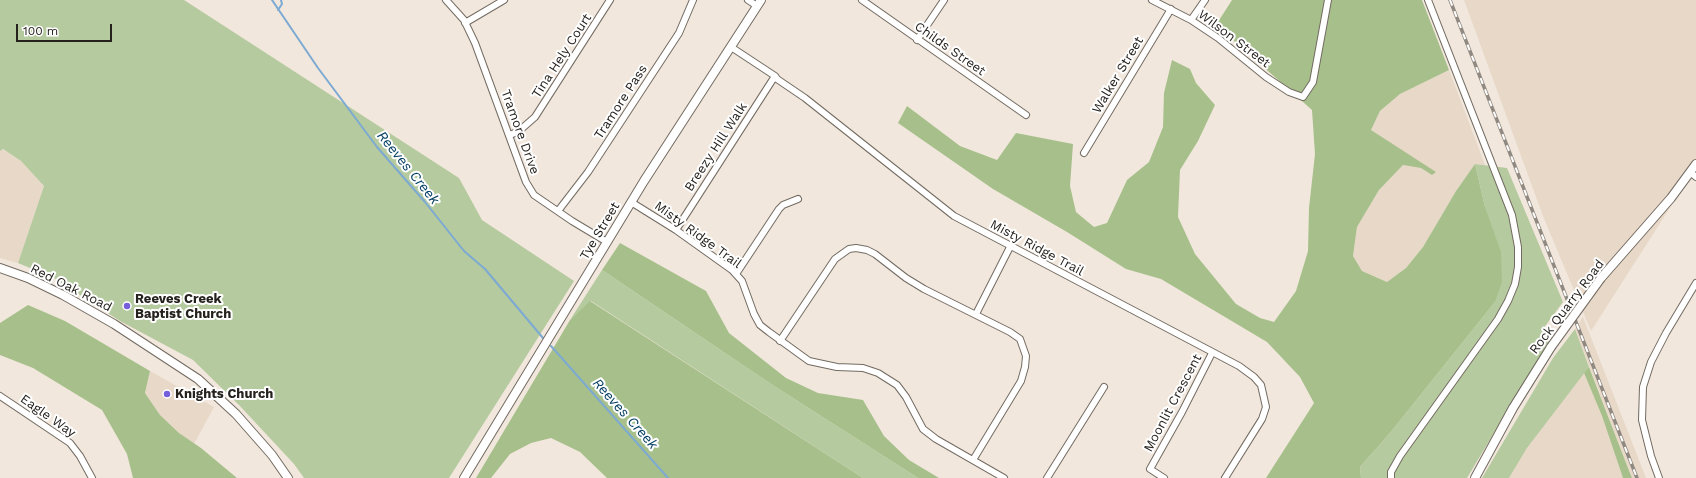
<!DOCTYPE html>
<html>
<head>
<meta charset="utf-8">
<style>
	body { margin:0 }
	#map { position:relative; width:1696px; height:478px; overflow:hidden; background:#f1e7dc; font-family:"Work Sans",sans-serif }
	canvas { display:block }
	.scale { position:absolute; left:16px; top:24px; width:96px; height:18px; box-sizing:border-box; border:2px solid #25211d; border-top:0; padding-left:5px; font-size:12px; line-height:14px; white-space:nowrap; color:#25211d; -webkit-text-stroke:3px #fff; paint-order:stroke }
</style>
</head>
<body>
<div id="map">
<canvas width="1696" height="478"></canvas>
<div class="scale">100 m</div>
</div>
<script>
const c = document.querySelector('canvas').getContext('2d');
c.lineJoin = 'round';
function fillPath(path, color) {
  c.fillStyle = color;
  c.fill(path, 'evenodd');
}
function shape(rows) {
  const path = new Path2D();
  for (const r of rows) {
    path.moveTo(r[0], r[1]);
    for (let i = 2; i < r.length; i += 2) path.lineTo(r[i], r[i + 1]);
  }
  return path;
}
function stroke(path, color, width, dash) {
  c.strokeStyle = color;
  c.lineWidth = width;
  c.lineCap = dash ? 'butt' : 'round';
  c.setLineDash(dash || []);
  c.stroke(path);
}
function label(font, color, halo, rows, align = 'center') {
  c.font = font + ' "Work Sans",sans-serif';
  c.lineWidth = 4;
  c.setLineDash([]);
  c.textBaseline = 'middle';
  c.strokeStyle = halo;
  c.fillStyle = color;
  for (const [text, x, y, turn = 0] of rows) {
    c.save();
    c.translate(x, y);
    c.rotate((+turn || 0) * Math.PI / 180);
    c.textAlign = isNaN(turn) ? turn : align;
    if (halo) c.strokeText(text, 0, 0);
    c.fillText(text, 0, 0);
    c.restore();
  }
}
const built = shape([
	[1464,0,1696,0,1696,167,1591,331,1543,216],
	[1449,70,1485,165,1475,164,1456,191,1423,247,1406,268,1387,282,1362,271,1353,256,1357,227,1379,190,1403,165,1421,168,1431,175,1371,130,1380,111,1400,94],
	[2,149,21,161,44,186,18,263,0,258,0,151],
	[1583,317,1646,478,1632,478,1575,329],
	[150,371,214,407,194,444,179,433,160,415,145,393],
	[1584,373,1602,416,1623,478,1509,478,1527,448]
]);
const green = shape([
	[0,0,184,0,459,178,482,220,574,281,449,478,304,478,294,464,239,405,193,360,120,321,54,278,18,263,44,186,21,161,3,149,0,151],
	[1475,164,1507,168,1563,302,1543,329,1549,341,1467,478,1361,478,1360,467,1390,433,1495,302,1485,207],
	[602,270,771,384,918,478,863,478,591,301,570,320],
	[1575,329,1589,367,1527,448,1509,478,1482,478,1553,358]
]);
const forest = shape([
	[1232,0,1422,0,1449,70,1400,94,1380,111,1371,130,1436,172,1432,175,1421,168,1403,165,1379,190,1357,227,1353,256,1362,271,1387,282,1406,268,1423,247,1456,191,1475,164,1485,207,1501,252,1502,282,1495,302,1390,433,1360,467,1361,478,1266,478,1314,403,1300,377,1267,342,1161,279,1126,269,1067,232,993,189,898,123,907,106,960,146,997,160,1016,133,1073,144,1070,186,1076,212,1094,227,1107,223,1127,180,1149,162,1163,127,1164,93,1172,60,1190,69,1196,83,1215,105,1198,141,1180,170,1178,217,1195,254,1236,304,1260,318,1274,322,1296,291,1308,251,1309,208,1315,154,1312,110,1216,25],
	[620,243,706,291,729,333,786,378,818,393,863,400,884,436,909,460,939,478,918,478,771,384,602,270],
	[590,301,863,478,607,478,580,452,551,438,531,443,510,454,491,478,476,478,570,320],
	[28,305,65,321,150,371,145,393,160,415,179,433,201,448,237,478,133,478,127,454,102,410,33,368,0,355,0,323],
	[1589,367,1628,468,1632,478,1623,478,1602,416,1584,373]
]);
const stream = shape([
	[272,0,318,68,377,147,425,202,464,251,485,269,543,338],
	[278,10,282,4,281,0],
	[551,346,668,478]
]);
const minor = shape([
	[446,0,464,20,475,43,526,182,534,195,572,221,607,242],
	[748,0,757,6],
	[862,0,1026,115],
	[1152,0,1191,20,1218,38,1266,77,1289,92,1303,97,1313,82,1328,0],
	[1191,20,1205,0],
	[465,23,504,0],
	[917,40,944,0],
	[731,47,775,76,777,79,805,98,954,216,1239,366,1254,377,1261,385,1266,407,1262,419,1225,478],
	[510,135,519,131,535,117,610,0],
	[1084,153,1171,9],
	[1690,172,1696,177],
	[631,202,676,230,732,270,742,281,754,314,760,325,769,332,809,361,837,367,863,368,878,373,897,385,906,397,923,429,936,439,1004,478],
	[558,211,588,172,679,33,693,0],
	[676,230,775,76],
	[736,274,779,209,783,205,798,199],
	[976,314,1010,247],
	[780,341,835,259,849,249,856,248,867,250,875,254,906,278,924,289,1010,332,1020,339,1026,356,1025,367,1021,381,973,460],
	[0,396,70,443,80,456,92,478],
	[1047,478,1104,387],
	[1164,478,1150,469,1182,412,1212,353],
	[1391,478,1391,472,1400,456,1498,319,1508,301,1515,284,1518,267,1518,247,1512,215,1428,0],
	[1659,478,1651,456,1642,420,1643,387,1651,362,1666,333,1696,283]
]);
const tertiary = shape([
	[0,268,28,278,63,295,114,324,198,379,236,414,272,455,288,478],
	[1601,278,1671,198,1696,164],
	[464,478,644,181,761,0],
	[1475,478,1513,408,1551,347]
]);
const rail = shape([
	[1450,0,1637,478]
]);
const tertiaryBridge = shape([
	[1551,347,1601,278]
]);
const markers = [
	[127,306,4,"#755fda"],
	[167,394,4,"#755fda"]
];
const streetNames = [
	["Wilson Street",1234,39,37],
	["Childs Street",950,49,35],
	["Tina Hely Court",562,56,-57],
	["Walker Street",1118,75,-59],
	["Tramore Pass",621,102,-57],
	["Tramore Drive",520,132,70],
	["Breezy Hill Walk",716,147,-57],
	["Tye Street",600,231,-59],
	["Misty Ridge Trail",698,235,36],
	["Misty Ridge Trail",1037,248,28],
	["Red Oak Road",71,288,27],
	["Rock Quarry Road",1567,307,-53],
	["Moonlit Crescent",1173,403,-62],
	["Eagle Way",48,416,35]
];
const poiNames = [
	["Reeves Creek",135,299],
	["Baptist Church",135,314],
	["Knights Church",175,394]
];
const waterNames = [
	["Reeves Creek",408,168,51],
	["Reeves Creek",625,414,48]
];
fillPath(built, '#e7d8c8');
fillPath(green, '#b6ca9f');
fillPath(forest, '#a7c08b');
stroke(stream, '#7caad2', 2);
stroke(minor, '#736b62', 8);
stroke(tertiary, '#736b62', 10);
stroke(minor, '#fff', 6);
stroke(tertiary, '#fff', 8);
stroke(rail, '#908981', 3.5);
stroke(rail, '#fff', 2, [6]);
stroke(tertiaryBridge, '#736b62', 10, []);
stroke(tertiaryBridge, '#fff', 8);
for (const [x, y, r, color] of markers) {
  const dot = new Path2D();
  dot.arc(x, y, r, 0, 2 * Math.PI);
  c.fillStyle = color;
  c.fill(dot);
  stroke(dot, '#fff', 1.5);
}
label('13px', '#25211d', '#fff', streetNames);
label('bold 13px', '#25211d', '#fff', poiNames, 'left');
label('italic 14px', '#063f65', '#fff', waterNames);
</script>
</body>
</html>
